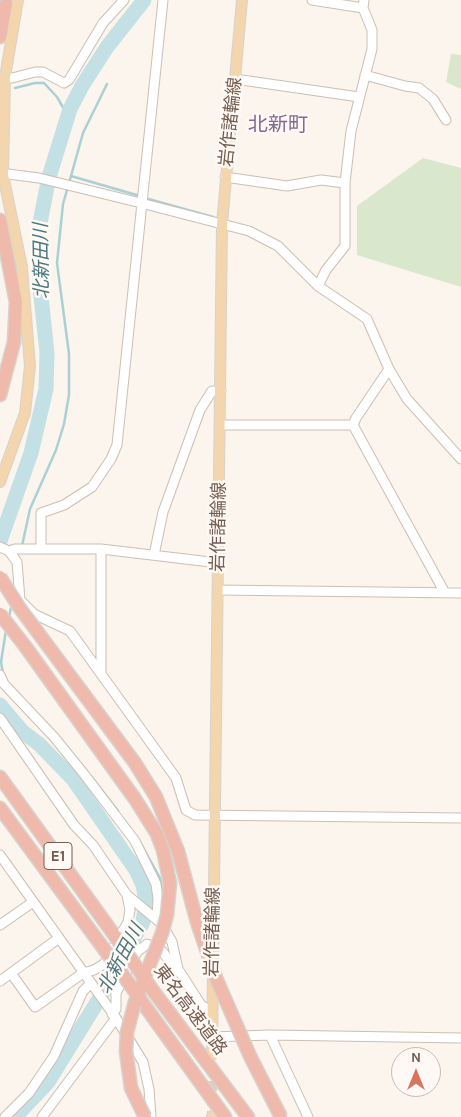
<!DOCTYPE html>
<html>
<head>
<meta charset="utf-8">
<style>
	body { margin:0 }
	#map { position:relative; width:461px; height:1117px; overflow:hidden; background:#fbf5ed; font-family:Karla,sans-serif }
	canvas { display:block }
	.north { position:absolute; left:391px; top:1047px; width:50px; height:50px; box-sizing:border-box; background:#fef9f4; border:1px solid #c7bbb3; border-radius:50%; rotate:0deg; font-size:14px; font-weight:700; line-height:20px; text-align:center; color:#755d51 }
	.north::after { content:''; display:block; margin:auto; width:18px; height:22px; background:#d8755f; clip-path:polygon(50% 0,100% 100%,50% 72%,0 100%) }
</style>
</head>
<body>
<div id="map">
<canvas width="461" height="1117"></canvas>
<div class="north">N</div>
</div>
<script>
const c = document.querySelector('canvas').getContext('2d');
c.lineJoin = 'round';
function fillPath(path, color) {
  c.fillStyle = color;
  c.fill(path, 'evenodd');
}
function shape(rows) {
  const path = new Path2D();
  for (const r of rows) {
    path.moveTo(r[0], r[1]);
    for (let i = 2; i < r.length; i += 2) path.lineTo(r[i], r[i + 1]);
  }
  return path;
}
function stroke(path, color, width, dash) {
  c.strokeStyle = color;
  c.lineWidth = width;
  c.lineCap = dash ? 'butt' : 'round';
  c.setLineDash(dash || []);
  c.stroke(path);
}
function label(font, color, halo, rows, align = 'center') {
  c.font = font + ' Karla,"Noto Sans JP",sans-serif';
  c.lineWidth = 5;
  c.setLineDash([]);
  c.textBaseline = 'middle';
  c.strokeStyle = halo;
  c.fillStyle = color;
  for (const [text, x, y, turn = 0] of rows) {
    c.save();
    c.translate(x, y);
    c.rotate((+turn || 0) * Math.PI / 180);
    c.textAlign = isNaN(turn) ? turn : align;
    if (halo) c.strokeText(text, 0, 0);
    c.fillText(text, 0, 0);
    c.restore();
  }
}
const green = shape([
	[451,54,461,55,461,89,446,82],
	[423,158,461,168,461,287,357,255,357,206]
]);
const stream = shape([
	[15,88,35,83,44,83,57,97,68,116],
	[71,176,83,133,107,84],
	[145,198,213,217],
	[22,546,30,509,56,450,64,424,69,395,69,354,57,263,63,204,71,176,140,196],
	[9,617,12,603],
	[3,674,1,662,6,630],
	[91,776,118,811],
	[140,842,160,878,163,896]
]);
const river = shape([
	[0,541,31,453,46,389,47,353,40,287,39,228,49,177,70,109,82,86,107,47,144,0],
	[0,705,23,732,39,744,73,779,136,870,143,885,146,901,143,922,104,991,48,1082,15,1117]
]);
const majorTunnel = shape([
	[212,1066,212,1116]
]);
const minor = shape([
	[312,0,363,8],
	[365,75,405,86,419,88,433,99,446,120],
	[5,77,12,78,35,72,43,72,64,83,69,80,103,23,124,0],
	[235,79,359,97],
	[0,173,39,178,141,203,249,231,278,246,318,286,367,319,389,369,407,399,461,459],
	[225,177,287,186,321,180,345,183],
	[318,286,326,270,345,246,345,183,351,131,372,49,372,30,363,8,364,0],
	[389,369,356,418,353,425,445,593],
	[220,425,353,425],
	[0,547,9,551,17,562,20,600,34,614,70,631,176,778,186,810,195,815,461,818],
	[41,549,41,513,64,505,92,487,111,459,117,445,163,0],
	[9,551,15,549,101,549,219,563],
	[154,555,163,512,200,410,212,391,221,391],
	[218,590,461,593],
	[101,672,101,549],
	[0,675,4,684,54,737,84,774,135,841,156,884,158,899,157,919],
	[0,718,74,825,93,845,127,895,130,910,128,922,104,964,94,970,83,973,35,1007,11,973],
	[0,855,116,1018,143,1062,149,1089,151,1117],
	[127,895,162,924,172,942,178,969],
	[0,925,33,902],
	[0,981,59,938],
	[112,1014,116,1009,116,993,137,952,147,944,162,951,171,963,178,969,201,1005,212,1012],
	[270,1035,308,1117],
	[212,1037,270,1035,461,1038],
	[5,1117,29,1093,54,1056,83,991,90,984],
	[42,1117,116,1018]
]);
const major = shape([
	[0,482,25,413,30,366,22,267,3,175,5,77,18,0],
	[212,1055,222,224,242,0],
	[212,1116,212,1117]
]);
const highway = shape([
	[0,37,6,4],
	[0,220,16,302,14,342,0,395],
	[0,777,115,936],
	[0,808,104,949],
	[154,992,248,1117],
	[142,1002,225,1117]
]);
const highwayBridge = shape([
	[0,577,19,607,135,763,156,797,178,851,197,922,216,978,250,1056,281,1117],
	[0,614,25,646,135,799,157,834,163,850,170,883,167,915,162,933,135,1002,127,1032,126,1051,131,1088,145,1117],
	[115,936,154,992],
	[104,949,141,1000]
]);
const shields = [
	[58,856,28]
];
const shieldNames = [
	["E1",58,856]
];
const streetNames = [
	["岩作諸輪線",231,122,-84],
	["岩作諸輪線",219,527,-89],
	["岩作諸輪線",213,932,-89],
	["東名高速道路",190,1010,53]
];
const waterNames = [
	["北新田川",42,261,-91],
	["北新田川",121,959,-62]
];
const quarterNames = [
	["北新町",278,125]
];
fillPath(green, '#d9e8cc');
stroke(stream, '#aad0d5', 2.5);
stroke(river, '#c3e0e4', 15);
stroke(majorTunnel, '#dacfc6', 10, [10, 5]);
stroke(minor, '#cdbeb3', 11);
stroke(major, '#d8d2ce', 12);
stroke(highway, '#d8d2ce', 15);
stroke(minor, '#fff', 9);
stroke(major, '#f3d6ad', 10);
stroke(highway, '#efbaab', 12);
stroke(highwayBridge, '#d8d2ce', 15, []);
stroke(highwayBridge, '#efbaab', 12);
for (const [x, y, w] of shields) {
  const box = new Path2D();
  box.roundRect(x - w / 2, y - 13.5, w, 27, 4);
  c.fillStyle = '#fef9f4';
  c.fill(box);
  stroke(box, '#755d51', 1);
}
label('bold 16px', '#755d51', null, shieldNames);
label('18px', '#755d51', '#fef9f4', streetNames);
label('italic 19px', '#49787f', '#fef9f4', waterNames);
label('20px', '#826a90', '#fef9f4', quarterNames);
</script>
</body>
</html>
